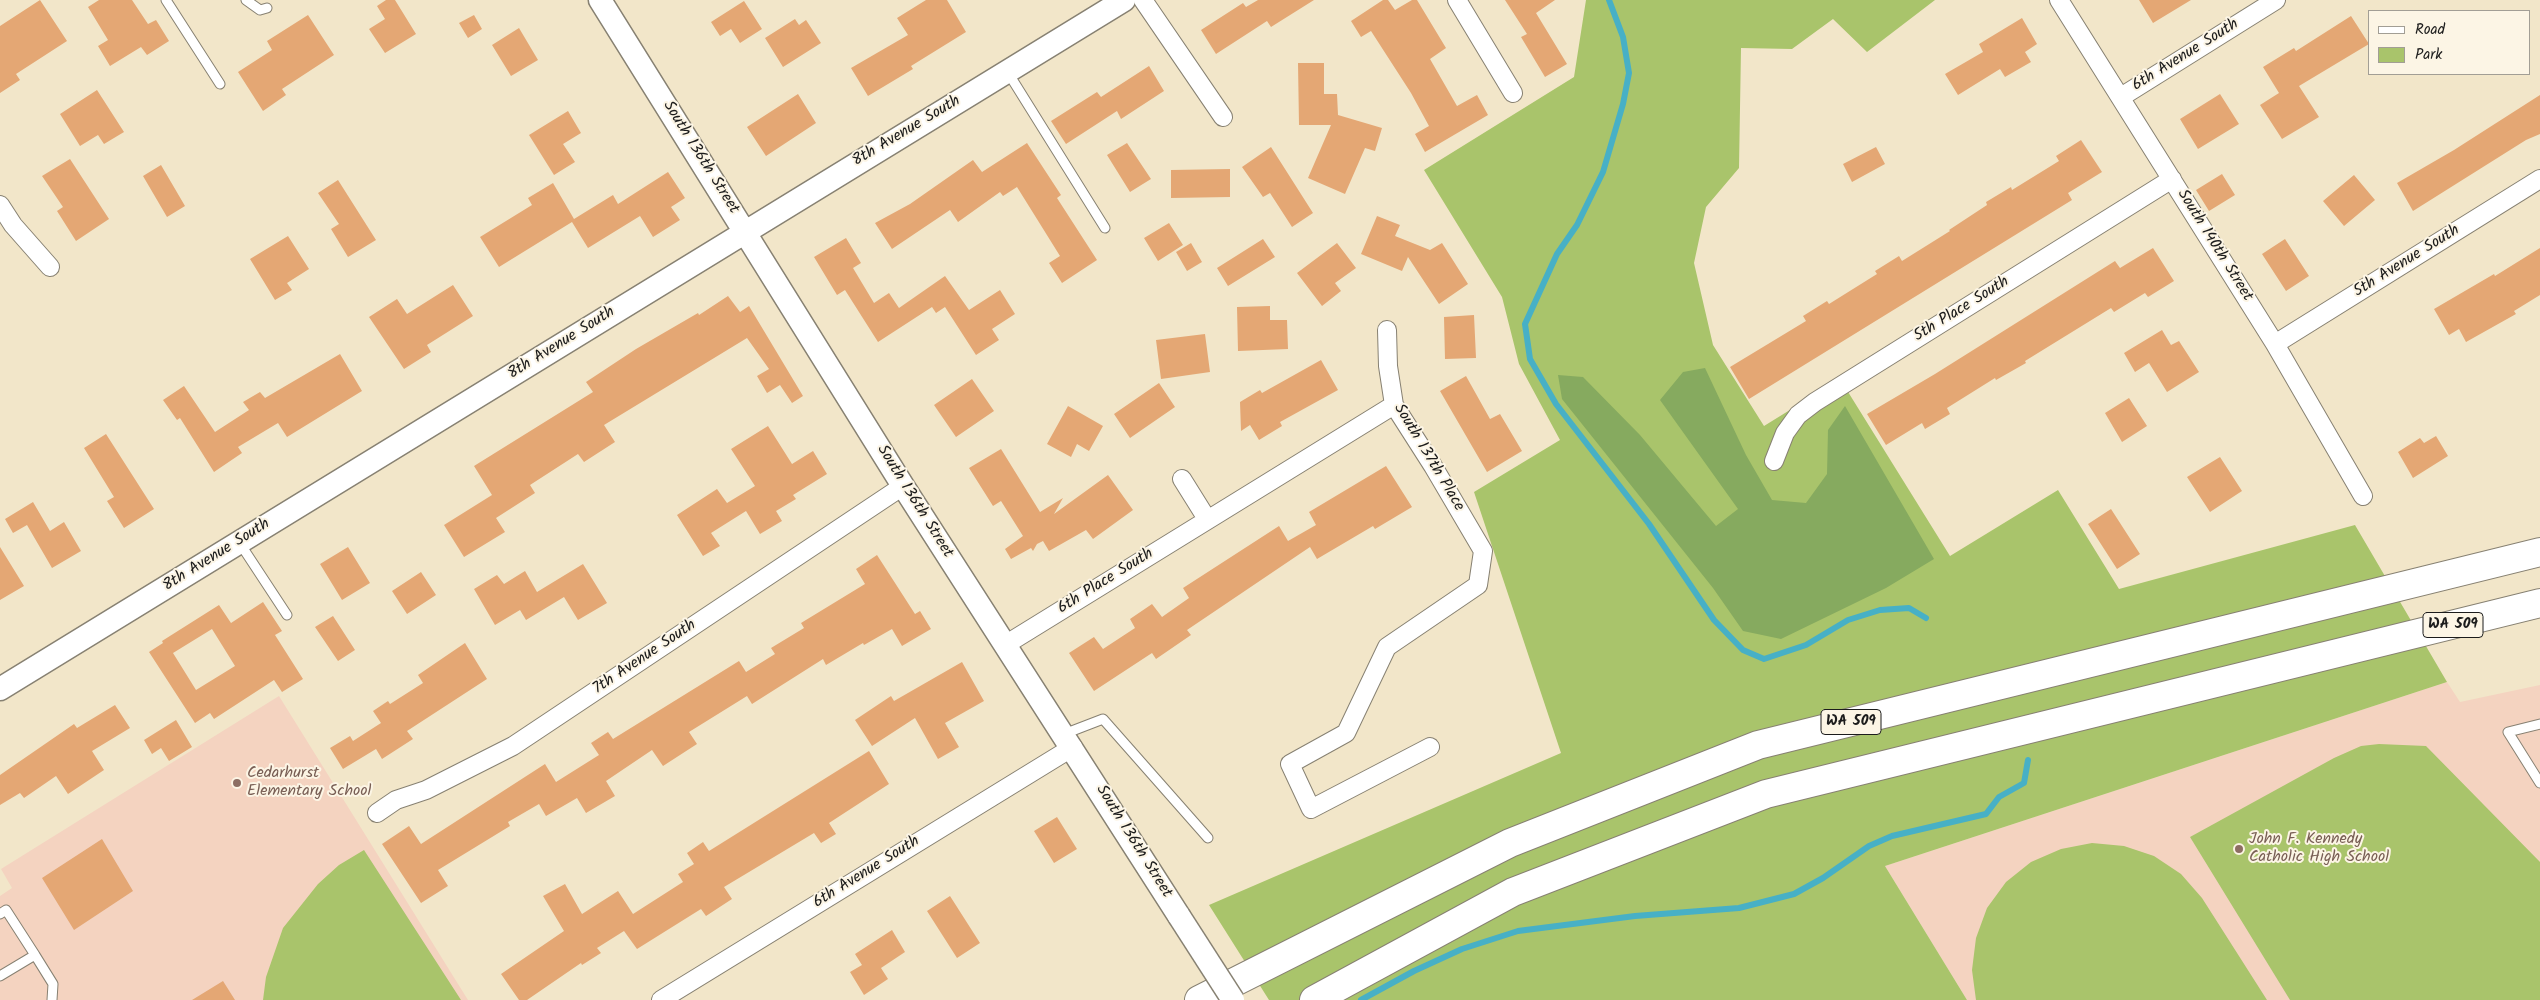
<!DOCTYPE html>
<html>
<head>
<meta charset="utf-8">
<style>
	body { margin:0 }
	#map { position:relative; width:2540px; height:1000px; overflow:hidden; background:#f2e6c9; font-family:Kalam,sans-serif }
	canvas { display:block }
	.legend { position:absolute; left:2368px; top:10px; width:162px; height:65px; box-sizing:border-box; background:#fcf5e5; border:1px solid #a29e95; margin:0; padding:6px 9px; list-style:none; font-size:15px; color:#1c1c1c }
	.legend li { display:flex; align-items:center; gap:10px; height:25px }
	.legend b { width:25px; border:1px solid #a29e95 }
</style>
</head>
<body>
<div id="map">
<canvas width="2540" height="1000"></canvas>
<ul class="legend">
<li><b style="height:6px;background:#fff"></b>Road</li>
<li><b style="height:14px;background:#a9c46b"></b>Park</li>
</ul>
</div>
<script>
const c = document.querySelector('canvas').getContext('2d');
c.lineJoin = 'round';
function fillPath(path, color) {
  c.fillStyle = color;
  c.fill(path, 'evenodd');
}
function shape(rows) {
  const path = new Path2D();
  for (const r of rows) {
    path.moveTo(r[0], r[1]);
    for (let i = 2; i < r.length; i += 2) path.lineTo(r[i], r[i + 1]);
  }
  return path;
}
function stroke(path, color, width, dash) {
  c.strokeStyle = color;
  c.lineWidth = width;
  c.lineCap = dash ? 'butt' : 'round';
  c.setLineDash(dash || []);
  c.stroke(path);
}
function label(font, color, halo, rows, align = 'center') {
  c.font = font + ' Kalam,sans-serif';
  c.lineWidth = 4;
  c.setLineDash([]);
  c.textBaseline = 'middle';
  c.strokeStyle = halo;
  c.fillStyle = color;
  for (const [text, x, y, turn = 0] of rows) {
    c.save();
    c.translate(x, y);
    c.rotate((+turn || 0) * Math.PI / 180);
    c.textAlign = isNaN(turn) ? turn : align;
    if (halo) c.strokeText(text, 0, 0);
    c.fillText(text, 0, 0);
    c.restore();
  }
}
const built = shape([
	[2447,682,2460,702,2540,685,2540,1000,1967,1000,1885,866],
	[279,696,468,1000,0,1000,0,896,12,888,1,869]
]);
const green = shape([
	[1586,0,1935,0,1867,52,1833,19,1792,49,1741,48,1739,168,1706,207,1694,263,1713,345,1764,426,1840,379,1950,556,2058,490,2119,589,2355,525,2447,682,1885,866,1967,1000,1269,1000,1209,905,1561,753,1474,492,1560,440,1519,364,1502,297,1424,170,1574,77],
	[2379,744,2426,746,2540,862,2540,1000,2290,1000,2190,837,2334,758,2361,746],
	[2092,843,2124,846,2154,856,2181,874,2202,898,2267,1000,1976,1000,1972,970,1976,938,1987,908,2006,882,2031,862,2061,849],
	[364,850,461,1000,263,1000,266,977,283,928,318,884,339,865]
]);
const forest = shape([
	[1705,368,1746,455,1772,500,1806,503,1827,474,1828,430,1845,406,1934,559,1886,588,1781,639,1743,631,1713,588,1562,399,1558,375,1583,377,1640,435,1716,526,1738,509,1660,400,1683,372]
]);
const stream = shape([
	[1609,0,1623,37,1629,73,1623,104,1603,172,1577,225,1557,254,1525,324,1530,359,1556,404,1649,524,1714,620,1743,650,1764,659,1806,645,1848,620,1880,610,1909,608,1926,618],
	[1361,1000,1414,971,1462,949,1518,931,1635,916,1739,908,1794,894,1823,878,1869,846,1892,836,1986,814,1999,797,2024,783,2028,760]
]);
const building = shape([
	[40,0,67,41,16,74,20,80,0,93,0,26],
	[99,0,132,0,148,24,156,20,169,41,147,55,141,47,110,66,98,46,108,40,88,7],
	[386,0,395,0,416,34,385,53,369,29,385,19,377,6],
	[926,0,947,0,966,32,911,66,913,69,868,96,851,68,908,35,897,18],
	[1258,0,1314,0,1271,27,1267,21,1216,54,1201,30,1243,3,1246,7],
	[1383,0,1388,0,1395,10,1412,0,1417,0,1446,48,1430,59,1457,106,1477,95,1488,115,1425,152,1415,134,1429,126,1411,93,1371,31,1361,37,1351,21],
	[1505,0,1555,0,1536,13,1567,64,1545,77,1521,37,1527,34],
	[2139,0,2191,0,2153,23],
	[744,1,762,29,740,43,731,29,720,36,711,22],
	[308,15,334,55,282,89,286,95,263,111,238,72,272,50,267,41],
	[474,15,482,29,468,38,459,23],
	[2351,16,2369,44,2299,86,2319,117,2282,139,2260,105,2279,93,2263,67,2294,48,2296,51],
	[2022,18,2037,44,2025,52,2031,62,2005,77,2000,69,1958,95,1945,74,1983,52,1979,44],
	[795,19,799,25,806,20,821,43,783,67,765,38],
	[519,28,538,60,511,76,492,45],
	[1298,63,1324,63,1324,94,1337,94,1338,115,1382,128,1375,151,1365,148,1345,194,1308,178,1331,125,1299,125],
	[1149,66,1164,91,1121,119,1117,111,1066,144,1051,121,1097,92,1101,97],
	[97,90,124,132,104,144,98,135,80,146,60,114],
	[798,94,816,123,766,156,747,127],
	[2220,94,2239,124,2198,149,2180,119],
	[2540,95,2540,134,2526,140,2413,211,2397,183,2454,150],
	[568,111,581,133,563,144,575,162,554,175,529,135],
	[2081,140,2102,172,2068,193,2072,200,1749,399,1730,367,1806,321,1803,316,1827,301,1829,304,1877,274,1875,271,1899,256,1902,261,1950,231,1949,230,1987,205,1986,202,2011,187,2012,190,2059,161,2056,156],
	[1027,143,1061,195,1057,198,1097,260,1062,283,1049,263,1060,256,1017,187,1003,196,1000,192,958,222,950,210,892,249,875,223,910,204,973,160,982,172],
	[1127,143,1151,179,1130,192,1107,155],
	[1271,147,1313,213,1292,227,1270,193,1263,197,1242,167],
	[1876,147,1885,164,1852,182,1843,164],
	[70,159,109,219,76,241,57,211,63,207,42,176],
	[161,165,185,206,167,217,143,176],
	[1230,169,1230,197,1171,198,1171,170],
	[668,172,685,198,671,207,680,220,653,237,640,216,588,248,572,222,499,267,480,237,532,205,528,198,553,183,574,219,613,195,618,204],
	[2222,174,2235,195,2209,211,2196,190],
	[2354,175,2375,200,2344,226,2323,201],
	[338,180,376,240,348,257,331,229,339,224,318,193],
	[1377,216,1400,225,1395,236,1430,250,1442,243,1468,284,1439,304,1408,257,1402,271,1361,254],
	[1169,223,1183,245,1158,261,1144,238],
	[288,236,309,269,287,283,292,290,275,300,250,259],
	[846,238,861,263,853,268,874,303,889,293,899,308,945,276,969,310,1000,290,1015,314,992,329,999,340,976,355,945,307,936,313,932,307,878,342,845,290,837,295,814,257],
	[1263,239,1275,257,1228,286,1217,268],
	[2285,239,2309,276,2286,291,2262,254],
	[1191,243,1202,262,1187,271,1176,252],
	[1337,243,1356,268,1335,283,1341,291,1322,306,1297,273],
	[2153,248,2174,281,2148,297,2145,293,2114,312,2111,308,2025,361,2026,363,1996,380,1995,378,1947,408,1950,414,1925,429,1922,423,1886,445,1867,414,1935,374,2115,261,2120,268],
	[2540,248,2540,295,2514,311,2516,314,2466,342,2459,329,2449,335,2434,309,2494,274,2495,276],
	[453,285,473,316,427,345,431,352,404,369,369,317,397,299,407,314],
	[728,296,740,312,749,306,803,396,792,403,780,385,767,393,757,376,769,369,747,338,604,425,615,442,584,462,578,454,530,485,535,493,496,518,505,532,464,557,444,525,492,495,474,466,593,392,586,382,636,349,698,313,699,315],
	[1270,306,1270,320,1287,320,1288,349,1238,351,1237,307],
	[1474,315,1476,358,1445,359,1444,317],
	[2162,330,2171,345,2179,341,2199,372,2167,392,2149,363,2135,372,2124,353],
	[1205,334,1210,372,1161,379,1156,340],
	[340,354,362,391,287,437,278,423,238,447,242,453,214,472,180,418,177,420,163,400,184,386,215,432,249,410,243,402,260,392,265,398],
	[1321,360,1338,390,1280,422,1282,426,1259,440,1250,425,1241,431,1240,402,1260,390,1262,393],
	[1466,376,1490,419,1500,414,1522,451,1487,472,1440,391],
	[972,379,994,411,956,437,934,405],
	[1159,383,1175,407,1130,438,1114,414],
	[2129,398,2147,426,2122,442,2105,413],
	[1068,406,1103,426,1089,451,1077,444,1071,457,1047,444],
	[768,426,792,464,813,451,827,474,793,495,796,499,776,511,782,521,760,534,746,511,711,533,720,546,703,556,677,515,717,489,727,503,755,486,731,449],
	[106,434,154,509,124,528,107,501,114,497,84,448],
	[2436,436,2448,456,2413,478,2398,452,2420,438,2424,443],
	[1001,449,1040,512,1063,498,1054,514,1108,475,1133,510,1093,539,1086,530,1049,551,1043,541,1037,544,1033,551,1031,548,1011,559,1005,549,1023,536,1001,501,993,506,969,468],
	[2220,457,2242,491,2210,512,2187,477],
	[1386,466,1412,507,1375,529,1373,526,1317,559,1310,547,1187,630,1191,635,1156,659,1152,653,1094,691,1069,653,1094,637,1103,649,1135,628,1130,619,1152,604,1162,617,1189,598,1183,588,1279,526,1288,541,1316,525,1309,512],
	[33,502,50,531,64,522,81,551,52,568,27,525,13,533,5,519],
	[2111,509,2140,554,2117,569,2088,524],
	[0,547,24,586,0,600],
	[348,547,370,583,342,600,320,564],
	[877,555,915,614,920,611,931,629,902,646,892,629,864,645,863,643,826,665,823,659,752,704,747,696,689,732,697,744,663,766,652,750,606,781,615,796,586,813,577,798,546,816,539,804,508,822,510,826,438,870,448,886,421,903,382,844,409,826,421,844,545,764,556,782,599,755,591,743,608,732,613,739,739,661,746,672,775,654,771,648,804,628,801,623,865,584,856,569],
	[583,564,607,603,578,620,564,597,526,620,520,610,495,625,474,589,497,575,504,584,525,571,537,592],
	[421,572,436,595,407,614,392,591],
	[263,602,282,631,275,635,303,679,282,692,274,680,214,719,210,713,195,723,149,652,163,643,162,641,219,605,231,623],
	[212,629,235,666,196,690,173,653],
	[333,616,355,650,338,661,315,627],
	[465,643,487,679,407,731,413,739,382,759,376,749,343,769,330,748,350,736,353,741,381,723,373,711,388,701,390,704,423,683,418,675],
	[962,662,984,701,945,723,959,747,938,759,915,718,872,746,855,720,891,696,894,701],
	[115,705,130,728,92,751,104,770,68,794,56,776,24,798,20,793,0,805,0,775,74,724,77,728],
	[176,720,192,747,169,761,161,748,152,754,144,740],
	[869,751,889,784,829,823,836,834,821,843,814,833,724,887,732,899,706,916,701,909,637,949,624,931,597,948,601,953,582,965,581,963,527,1000,519,1000,501,974,564,931,543,896,565,884,582,914,618,891,633,914,683,882,678,874,694,864,687,853,703,842,709,851],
	[1057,817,1077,849,1054,863,1034,831],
	[102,839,133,891,74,930,42,878],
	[950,896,980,943,957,958,927,911],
	[892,930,905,952,881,968,888,979,864,995,850,972,862,965,855,954],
	[223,981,235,1000,192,1000]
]);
const service = shape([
	[166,0,220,84],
	[246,0,260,10,267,8],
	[1007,71,1105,228],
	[239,542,287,615],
	[2540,724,2508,732,2540,783],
	[1064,734,1103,719,1208,838],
	[0,914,6,910,35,955],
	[0,976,35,955,53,984,52,1000]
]);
const minor = shape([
	[1143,0,1223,117],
	[1457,0,1513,93],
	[2059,0,2275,344,2363,496],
	[2121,97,2276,0],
	[0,205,13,225,50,267],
	[1387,330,1388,366,1394,405,1433,466,1483,551,1478,585,1387,647,1346,733,1290,764,1311,809,1430,747],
	[2275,344,2540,179],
	[1774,461,1785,433,1798,415,1815,402,2172,179],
	[1182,479,1207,519],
	[1005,645,1394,405],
	[377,813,396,800,426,790,513,746,903,486],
	[661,1000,1073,747]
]);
const tertiary = shape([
	[600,0,903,486,1179,916],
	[0,689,1124,0]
]);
const motorway = shape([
	[1199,1000,1510,843,1758,745,2540,552],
	[1314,1000,1513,892,1766,794,2540,603]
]);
const tertiaryBridge = shape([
	[1179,916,1233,1000]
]);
const markers = [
	[237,783,5,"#8d6e63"],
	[2239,849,5,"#8d6e63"]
];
const shields = [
	[2453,625,60],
	[1851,722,60]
];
const shieldNames = [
	["WA 509",2453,625],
	["WA 509",1851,722]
];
const streetNames = [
	["6th Avenue South",2186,56,-32],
	["8th Avenue South",907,132,-31],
	["South 136th Street",700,158,58],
	["South 140th Street",2214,246,58],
	["5th Avenue South",2407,262,-32],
	["5th Place South",1962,310,-32],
	["8th Avenue South",562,344,-32],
	["South 137th Place",1428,458,59],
	["South 136th Street",914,502,58],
	["8th Avenue South",217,556,-32],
	["6th Place South",1106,582,-32],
	["7th Avenue South",645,658,-34],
	["South 136th Street",1133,842,58],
	["6th Avenue South",867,873,-32]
];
const educationNames = [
	["Cedarhurst",247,774],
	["Elementary School",247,792],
	["John F. Kennedy",2249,840],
	["Catholic High School",2249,858]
];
fillPath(built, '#f4d3c0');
fillPath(green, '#a9c46b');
fillPath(forest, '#86aa5f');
stroke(stream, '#47b0c6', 6);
fillPath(building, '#e4a774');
stroke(service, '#878172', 11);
stroke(minor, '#878172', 20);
stroke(tertiary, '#878172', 25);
stroke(motorway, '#878172', 30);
stroke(service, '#fff', 9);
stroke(minor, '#fff', 18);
stroke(tertiary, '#fff', 22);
stroke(motorway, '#fff', 28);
stroke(tertiaryBridge, '#878172', 25, []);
stroke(tertiaryBridge, '#fff', 22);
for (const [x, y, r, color] of markers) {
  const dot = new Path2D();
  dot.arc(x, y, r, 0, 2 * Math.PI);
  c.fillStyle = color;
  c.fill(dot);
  stroke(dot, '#fcf5e5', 2);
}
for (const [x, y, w] of shields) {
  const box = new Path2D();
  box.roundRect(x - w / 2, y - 12.5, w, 25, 4);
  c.fillStyle = '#fcf5e5';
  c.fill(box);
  stroke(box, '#1c1c1c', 1);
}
label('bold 15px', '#1c1c1c', null, shieldNames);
label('16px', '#1c1c1c', '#fcf5e5', streetNames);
label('16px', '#785e54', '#fcf5e5', educationNames, 'left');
</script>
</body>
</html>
